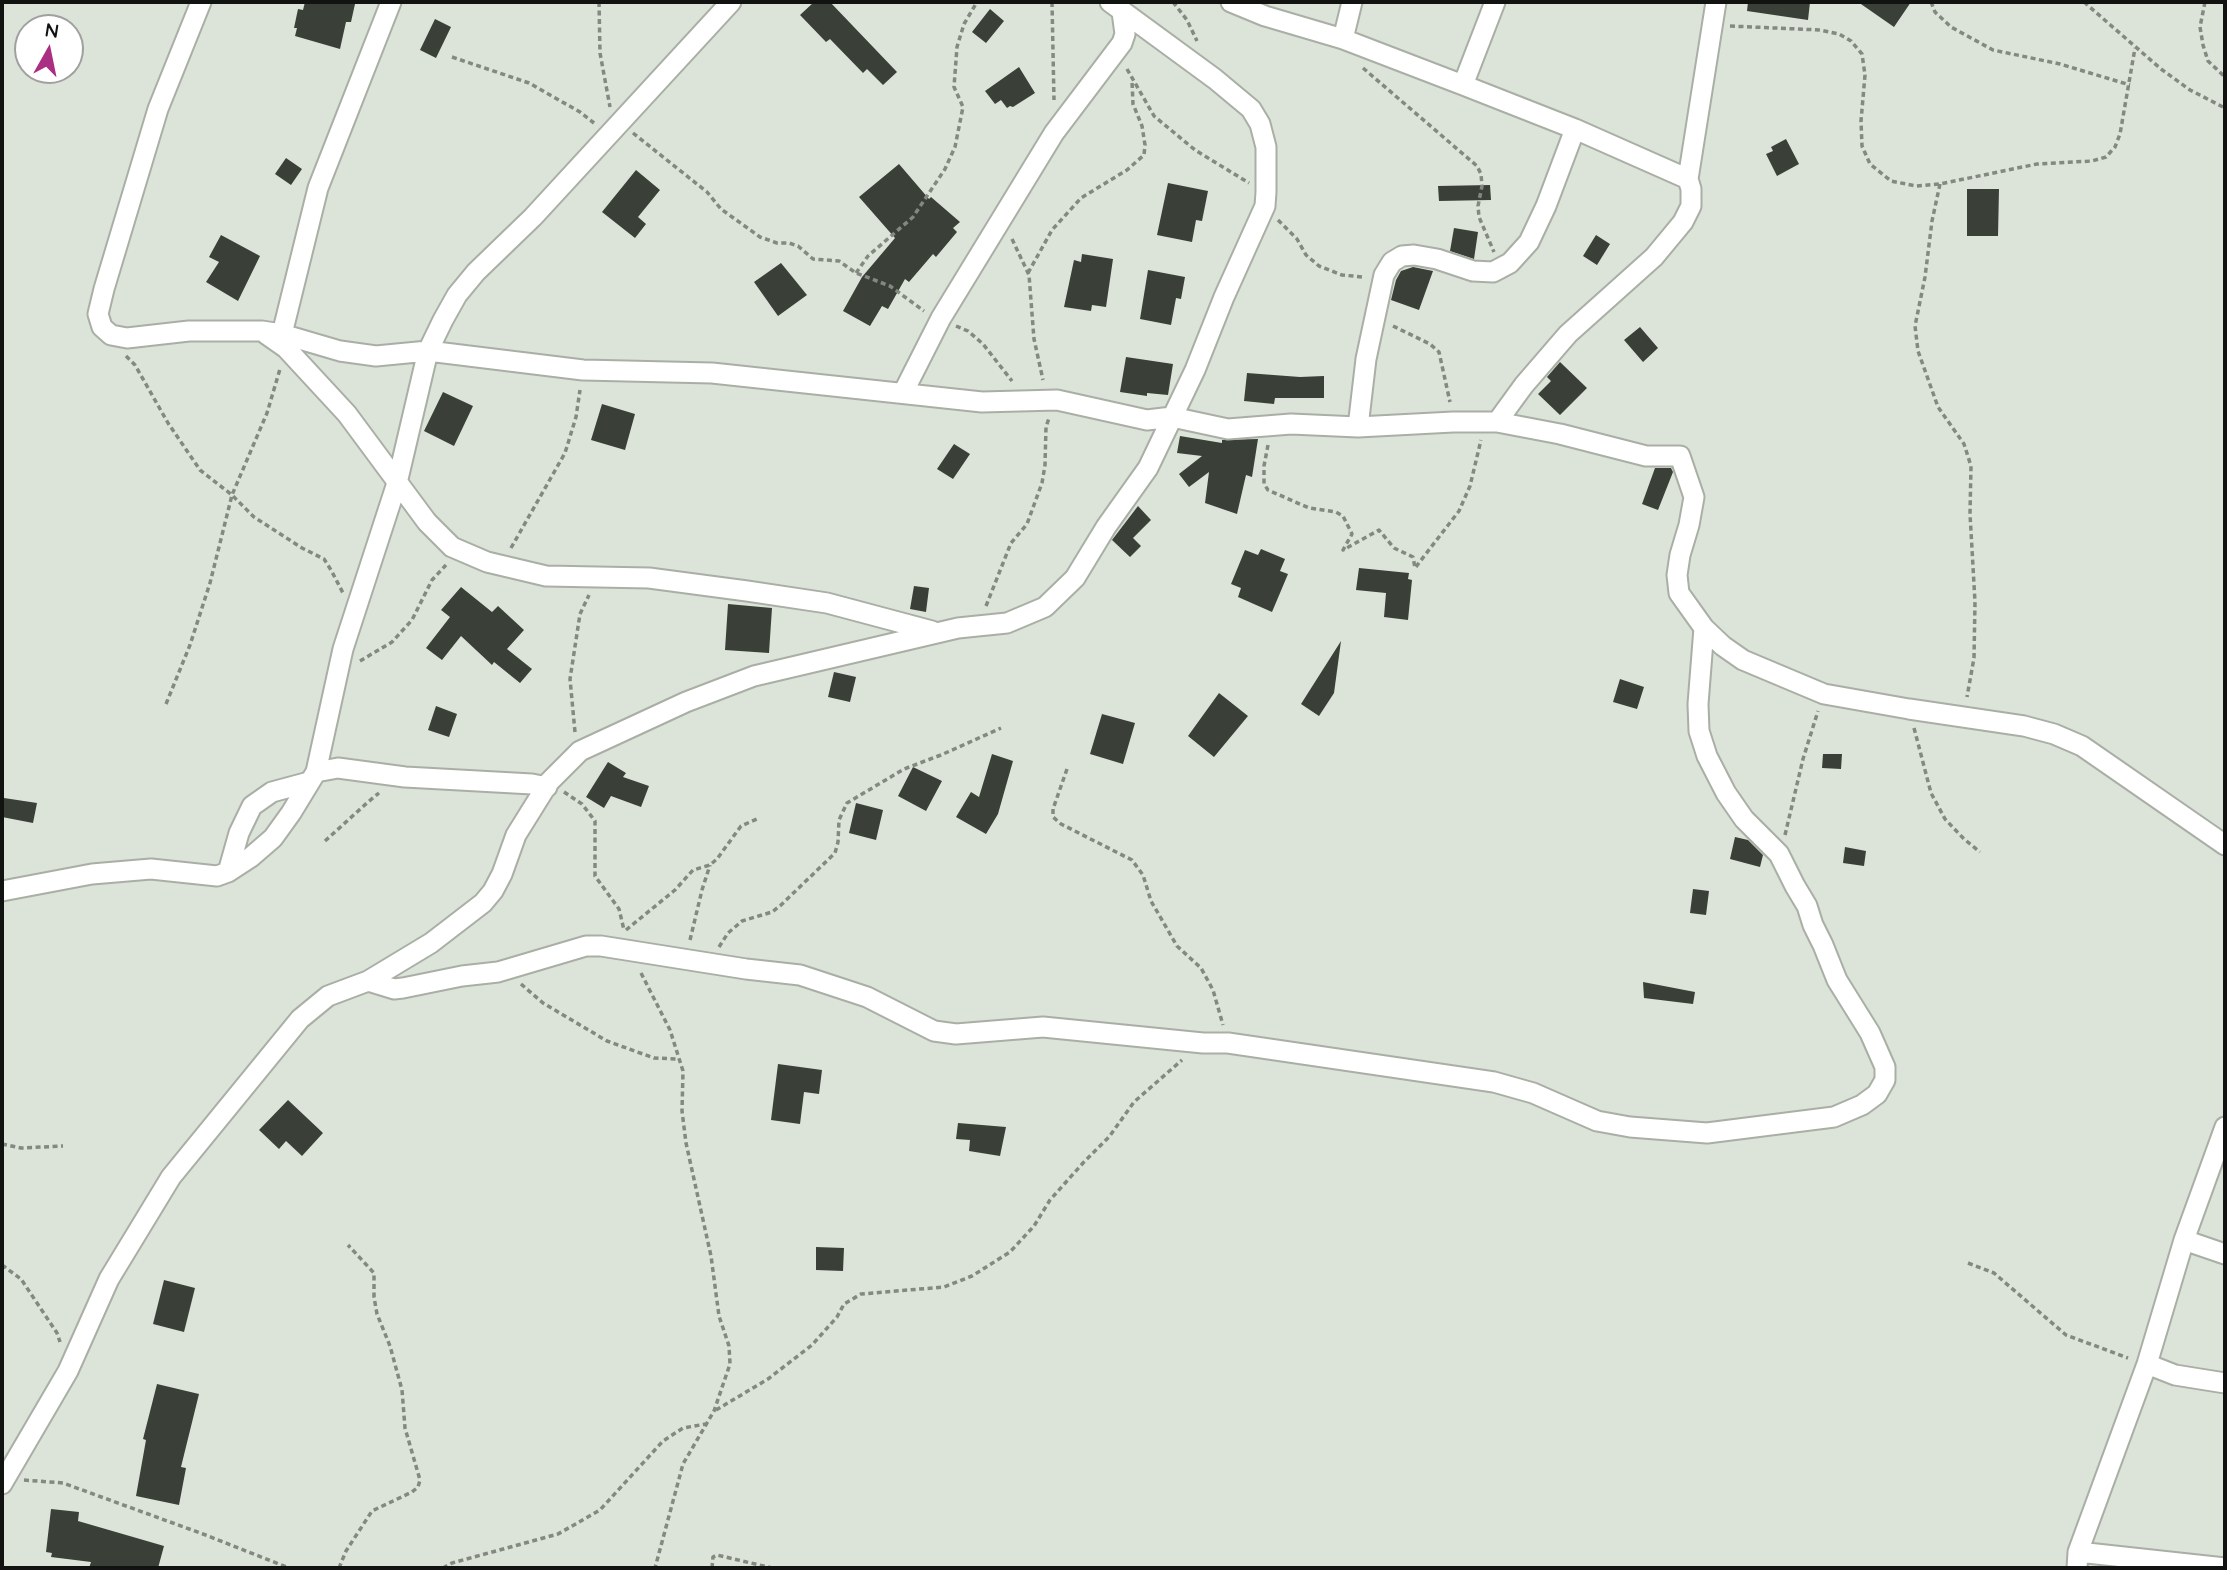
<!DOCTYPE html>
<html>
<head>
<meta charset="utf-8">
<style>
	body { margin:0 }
	#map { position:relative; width:2227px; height:1570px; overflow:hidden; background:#dce3d8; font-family:Quicksand,sans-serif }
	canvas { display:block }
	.frame { position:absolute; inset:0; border:4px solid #10130f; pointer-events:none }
	.north { position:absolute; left:14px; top:14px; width:70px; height:70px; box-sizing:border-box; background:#fff; border:2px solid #9fa19f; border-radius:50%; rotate:9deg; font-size:19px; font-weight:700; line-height:28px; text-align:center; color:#10130f }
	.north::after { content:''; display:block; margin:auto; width:24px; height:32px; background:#aa2e81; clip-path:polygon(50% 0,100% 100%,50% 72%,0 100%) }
</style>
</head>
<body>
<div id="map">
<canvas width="2227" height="1570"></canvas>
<div class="frame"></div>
<div class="north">N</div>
</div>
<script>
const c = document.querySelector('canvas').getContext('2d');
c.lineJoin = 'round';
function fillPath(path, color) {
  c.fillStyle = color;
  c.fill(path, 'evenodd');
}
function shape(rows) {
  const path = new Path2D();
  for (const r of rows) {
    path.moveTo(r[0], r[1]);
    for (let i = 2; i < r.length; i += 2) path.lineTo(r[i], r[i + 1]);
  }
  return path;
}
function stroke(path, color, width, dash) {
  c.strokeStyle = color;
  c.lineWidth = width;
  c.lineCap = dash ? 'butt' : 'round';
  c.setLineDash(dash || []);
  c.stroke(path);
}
const building = shape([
	[305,2,345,2,355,4,351,22,346,22,340,49,295,36,297,28,294,28,298,9,303,10],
	[814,2,830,2,897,72,883,85,867,69,863,73,830,39,826,42,800,15],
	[1748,2,1810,2,1808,20,1747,11],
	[1858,2,1911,2,1894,27],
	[990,9,1004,21,986,43,972,32],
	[435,19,451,27,436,58,420,50],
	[1019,67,1035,93,1013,107,1010,106,1007,108,1001,100,995,104,985,91],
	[1786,139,1799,164,1777,176,1766,154,1773,151,1771,147],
	[286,158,302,169,291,185,275,174],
	[899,164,929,199,931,197,960,222,953,228,957,232,936,257,933,254,909,282,905,279,888,309,882,306,870,326,843,311,862,277,895,238,859,197],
	[636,170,660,190,638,217,646,224,635,238,602,212],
	[1168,183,1208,191,1202,221,1196,220,1192,242,1157,235],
	[1490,185,1491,200,1439,201,1438,186],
	[1967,189,1999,189,1998,236,1967,236],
	[1454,228,1478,232,1474,259,1450,251],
	[221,235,260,256,238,301,206,282,219,262,209,257],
	[1596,235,1610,244,1597,265,1583,256],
	[1082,254,1113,259,1106,307,1092,305,1091,311,1064,307,1074,260,1081,262],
	[781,263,807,295,778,316,754,282],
	[1413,267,1433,271,1419,310,1391,300,1396,280,1401,271],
	[1148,270,1185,277,1181,299,1176,298,1171,325,1140,319],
	[1640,327,1658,348,1643,362,1624,340],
	[1126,357,1173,364,1168,395,1147,393,1147,396,1120,392],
	[1560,362,1587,388,1560,415,1538,394,1551,381,1547,377],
	[1247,373,1300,377,1324,376,1324,398,1275,398,1274,404,1244,401],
	[443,392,473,406,454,446,424,431],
	[602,404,635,414,625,450,591,440],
	[1180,436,1222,443,1222,440,1258,439,1252,477,1246,475,1237,514,1205,503,1209,472,1189,487,1179,474,1202,456,1177,453],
	[954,444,970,454,953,479,937,469],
	[1655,468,1671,468,1673,472,1658,510,1642,504],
	[1138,506,1151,520,1133,538,1141,546,1130,557,1112,540],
	[1261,549,1285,559,1280,571,1288,574,1272,612,1238,597,1241,588,1231,584,1245,550,1258,555],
	[1359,568,1409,573,1408,579,1412,580,1408,620,1384,617,1386,593,1356,590],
	[914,586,929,588,926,612,910,609],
	[461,587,492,612,498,606,524,630,507,649,532,669,520,683,494,662,492,665,461,636,442,660,426,648,450,617,441,610],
	[728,604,772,608,769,653,725,650],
	[1341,641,1334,693,1319,716,1301,704],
	[834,672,856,677,850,702,828,697],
	[1620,679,1644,687,1637,709,1613,702],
	[1219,693,1248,716,1214,757,1188,736],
	[436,706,457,714,449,737,428,730],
	[1102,714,1135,723,1123,764,1090,754],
	[992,754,1013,761,998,814,986,834,956,817,971,792,979,797],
	[1823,754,1842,754,1841,769,1822,768],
	[608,762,626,773,623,777,649,786,641,807,611,796,604,808,586,797],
	[913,767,942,781,926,811,898,796],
	[4,798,37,803,33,823,2,817],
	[856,803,883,810,876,840,849,833],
	[1735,837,1748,840,1763,855,1760,867,1730,859],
	[1845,847,1866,851,1864,866,1843,863],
	[1693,889,1709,891,1706,915,1690,913],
	[1643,982,1695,992,1693,1004,1644,998],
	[778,1064,822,1070,819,1094,804,1092,800,1124,771,1120],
	[288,1100,323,1133,302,1156,286,1141,279,1149,259,1130],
	[958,1123,1006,1127,1000,1156,969,1151,970,1140,956,1139],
	[816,1247,844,1248,843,1271,816,1270],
	[164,1280,195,1288,184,1332,153,1324],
	[157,1384,199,1394,181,1467,186,1468,179,1505,136,1496,146,1440,143,1439],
	[51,1509,79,1512,78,1521,164,1546,158,1568,89,1568,91,1562,51,1557,52,1553,46,1552]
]);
const path = shape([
	[599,2,600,53,610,107],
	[1052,2,1054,100],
	[1173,2,1187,20,1197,41],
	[1931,2,1935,12,1951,27,1993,50,2060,64,2130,85],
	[2084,2,2161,69,2190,90,2225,108],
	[2205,2,2200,27,2203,45,2208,61,2225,77],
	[1730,26,1820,30,1839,34,1851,41,1862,54,1865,75,1861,121,1862,146,1870,164,1891,181,1916,186,1940,184,2037,164,2092,161,2106,157,2115,147,2120,134,2135,48],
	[452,57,529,83,580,112,594,123],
	[1363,68,1477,166,1481,174,1482,186,1478,206,1479,217,1494,252],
	[1127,69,1154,116,1195,150,1249,183],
	[633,133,707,192,721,209,760,237,777,243,789,243,798,246,813,259,839,261,856,273,890,286,924,311],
	[1940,184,1932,221,1925,277,1915,326,1918,351,1938,407,1964,444,1971,466,1970,514,1975,602,1974,658,1967,697],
	[1278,220,1297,239,1306,255,1319,266,1342,275,1363,277],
	[1012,239,1029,275,1034,339,1043,380],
	[856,273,868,256,913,217,945,169,955,147,963,107,954,87,957,47,964,24,977,2],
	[1028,273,1052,230,1081,198,1127,170,1144,155,1145,145,1142,126,1133,104,1132,81],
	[956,326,968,331,983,344,1012,381],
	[1393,326,1430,344,1439,352,1450,402],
	[126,356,135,365,168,423,200,470,232,495,254,517,302,548,324,559,331,570,343,593],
	[1268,445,1264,466,1264,484,1268,490,1309,508,1336,512,1343,516,1352,534,1343,550,1379,530,1394,548,1413,557,1415,568,1459,511,1470,486,1481,440],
	[511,548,565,453,576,417,580,390],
	[986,606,1011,543,1027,524,1042,483,1045,465,1046,427,1049,418],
	[360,661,392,642,412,620,432,580,446,565],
	[166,704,190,645,210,583,232,495,267,413,280,369],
	[1914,728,1931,793,1945,819,1964,839,1980,852],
	[575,732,570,679,580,614,589,595],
	[1067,769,1053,809,1053,817,1061,824,1132,860,1143,875,1151,901,1177,946,1201,968,1213,990,1223,1025],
	[564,792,582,804,595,821,595,876,619,909,624,930],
	[1785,835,1803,759,1818,711],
	[325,841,368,802,379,793],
	[626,930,675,890,693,870,710,865,717,859,741,826,759,818],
	[690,940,702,890,710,865],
	[719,947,728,933,742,921,772,912,781,905,835,853,838,842,839,820,847,803,904,769,941,755,1001,728],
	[641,973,670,1030,683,1071,682,1111,686,1143,711,1256,719,1316,729,1346,730,1364,714,1411,683,1464,655,1568],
	[521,984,543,1003,607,1041,654,1058,678,1059],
	[2,1144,21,1148,63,1146],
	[1968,1263,1994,1273,2066,1335,2128,1358],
	[2,1265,21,1279,57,1333,60,1342],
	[716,1410,768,1379,812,1345,837,1317,844,1304,861,1294,944,1287,972,1276,1010,1252,1034,1226,1050,1200,1083,1163,1109,1137,1134,1102,1182,1060],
	[24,1480,63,1483,203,1534,289,1568],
	[339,1568,346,1551,372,1511,412,1492,418,1487,420,1480,405,1428,402,1390,390,1346,377,1314,374,1297,374,1273,348,1245],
	[443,1568,452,1563,558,1534,600,1510,663,1441,683,1428,706,1424],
	[712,1568,713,1557,717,1555,772,1568]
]);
const minor = shape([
	[201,2,158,109,104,289,98,314,102,327,111,335,127,338,189,331,262,331,282,334,340,351,376,356,428,351,583,370,712,373,982,402,1057,400,1147,420,1172,417,1228,429,1291,424,1358,427,1453,422,1497,422,1560,434,1646,456,1680,456,1694,497,1689,525,1680,555,1677,575,1679,593,1704,628,1723,646,1743,660,1824,694,1909,709,2024,726,2054,734,2082,746,2225,845],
	[1231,2,1265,16,1343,39,1463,85,1575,129,1688,179,1691,189,1691,206,1683,222,1654,257,1568,334,1524,385,1497,422],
	[1343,39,1352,2],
	[1463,85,1495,2],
	[1688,179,1716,2],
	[266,334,286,348,347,414,427,522,452,547,487,562,546,576,649,578,747,591,827,603,932,631],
	[282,334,318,188,391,2],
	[903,393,941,318,1054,133,1122,43,1125,34,1122,12],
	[1358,427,1366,359,1384,275,1392,262,1402,256,1414,255,1437,259,1473,271,1493,272,1510,263,1529,242,1546,206,1575,129],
	[316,772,338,768,405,777,532,784,547,787],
	[228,872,239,833,252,806,272,792,309,782],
	[2,891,92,874,151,869,217,876,228,872,251,857,273,838,291,813,316,772,343,649,397,483,428,351,443,320,457,295,476,272,533,217,731,2],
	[368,981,394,989,403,988,462,976,498,972,586,946,601,946,746,969,800,975,867,997,934,1031,956,1034,1043,1027,1203,1043,1228,1043,1494,1082,1533,1093,1597,1121,1630,1127,1707,1133,1834,1117,1862,1105,1877,1094,1885,1080,1885,1067,1870,1033,1837,980,1823,945,1813,925,1807,906,1795,886,1779,854,1744,819,1726,793,1707,756,1699,731,1698,704,1704,628],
	[2184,1240,2225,1254],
	[2147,1364,2175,1375,2225,1383],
	[2,1484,68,1371,109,1279,171,1177,300,1019,328,996,368,981,431,943,483,903,493,891,502,874,516,835,549,782,580,751,686,702,754,676,958,628,1007,623,1045,607,1075,578,1106,527,1148,468,1195,370,1224,297,1265,206,1266,192,1266,147,1260,124,1251,109,1215,79,1110,2],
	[2078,1552,2225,1568],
	[2077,1568,2078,1552,2147,1364,2184,1240,2225,1127]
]);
fillPath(building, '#3a4037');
stroke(minor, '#a9afa5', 23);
stroke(path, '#838880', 3.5, [5, 3.5]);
stroke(minor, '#fff', 19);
</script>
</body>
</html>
